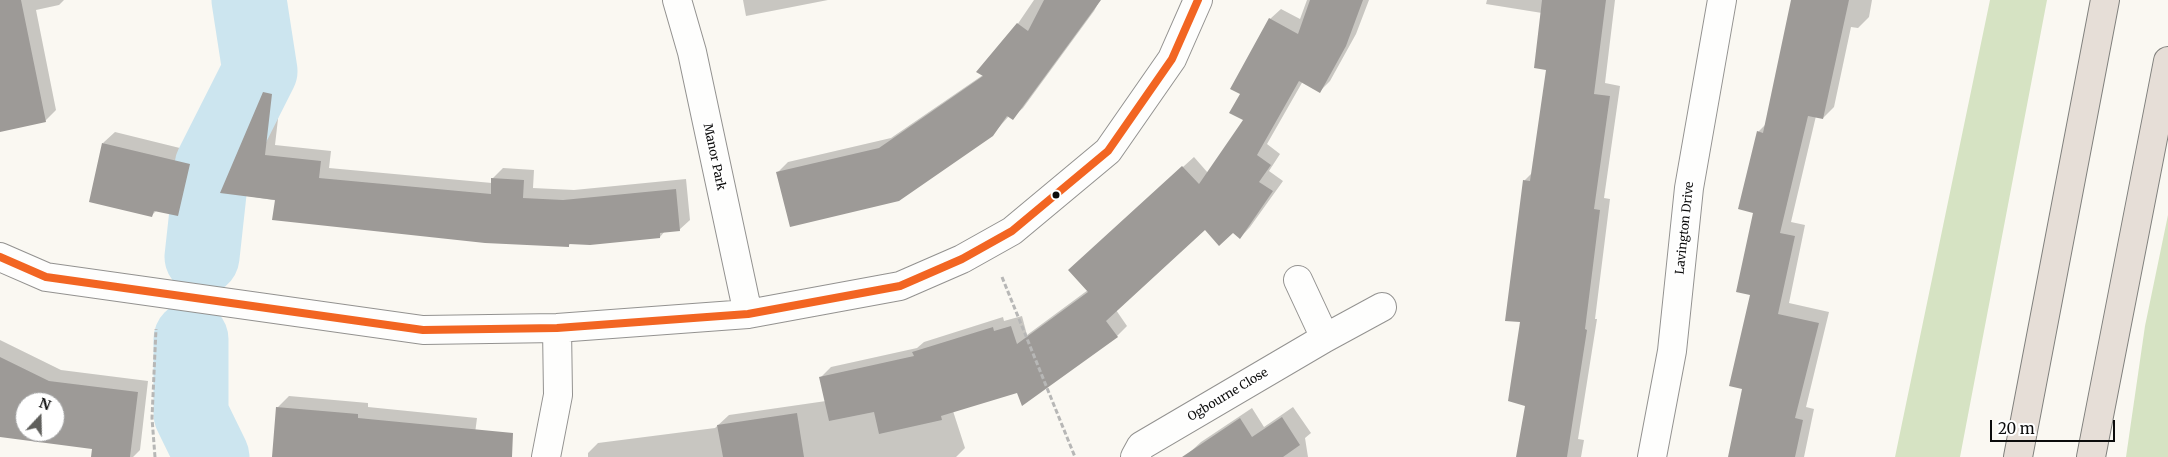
<!DOCTYPE html>
<html>
<head>
<meta charset="utf-8">
<style>
	body { margin:0 }
	#map { position:relative; width:2168px; height:457px; overflow:hidden; background:#faf8f2; font-family:Merriweather,serif }
	canvas { display:block }
	.north { position:absolute; left:15px; top:392px; width:50px; height:50px; box-sizing:border-box; background:#fff; border:1px solid #9e9e9e; border-radius:50%; rotate:21deg; font-size:14px; font-weight:700; line-height:20px; text-align:center; color:#0c0c0c }
	.north::after { content:''; display:block; margin:auto; width:18px; height:22px; background:#5f5f5c; clip-path:polygon(50% 0,100% 100%,50% 72%,0 100%) }
	.scale { position:absolute; left:1990px; top:420px; width:125px; height:22px; box-sizing:border-box; border:2px solid #0c0c0c; border-top:0; padding-left:6px; font-size:15px; line-height:18px; white-space:nowrap; color:#0c0c0c; -webkit-text-stroke:4px #fff; paint-order:stroke }
</style>
</head>
<body>
<div id="map">
<canvas width="2168" height="457"></canvas>
<div class="north">N</div>
<div class="scale">20 m</div>
</div>
<script>
const c = document.querySelector('canvas').getContext('2d');
c.lineJoin = 'round';
function fillPath(path, color) {
  c.fillStyle = color;
  c.fill(path, 'evenodd');
}
function shape(rows) {
  const path = new Path2D();
  for (const r of rows) {
    path.moveTo(r[0], r[1]);
    for (let i = 2; i < r.length; i += 2) path.lineTo(r[i], r[i + 1]);
  }
  return path;
}
function stroke(path, color, width, dash) {
  c.strokeStyle = color;
  c.lineWidth = width;
  c.lineCap = dash ? 'butt' : 'round';
  c.setLineDash(dash || []);
  c.stroke(path);
}
function label(font, color, halo, rows, align = 'center') {
  c.font = font + ' Merriweather,serif';
  c.lineWidth = 5;
  c.setLineDash([]);
  c.textBaseline = 'middle';
  c.strokeStyle = halo;
  c.fillStyle = color;
  for (const [text, x, y, turn = 0] of rows) {
    c.save();
    c.translate(x, y);
    c.rotate((+turn || 0) * Math.PI / 180);
    c.textAlign = isNaN(turn) ? turn : align;
    if (halo) c.strokeText(text, 0, 0);
    c.fillText(text, 0, 0);
    c.restore();
  }
}
const forest = shape([
	[1990,0,2047,0,1960,457,1895,457],
	[2168,215,2168,457,2126,457,2145,326]
]);
const shadow = shape([
	[0,0,64,0,59,5,36,10,56,110,45,121,0,131],
	[743,0,828,0,746,16],
	[1034,0,1100,0,1094,11,1023,108,1012,118,1009,116,992,135,778,172,788,162,891,138,983,75],
	[1307,0,1369,0,1356,34,1330,81,1320,91,1303,81,1267,144,1280,154,1269,171,1283,181,1250,227,1240,238,1233,231,1205,228,1116,310,1127,326,1117,336,1018,391,953,411,965,448,956,457,588,457,588,453,598,443,715,428,729,415,826,401,821,377,831,367,917,348,924,342,1003,317,1004,321,1022,316,1027,335,1088,290,1080,260,1194,157,1208,173,1245,120,1241,93,1270,19,1281,9,1300,19],
	[1487,0,1615,0,1605,83,1620,86,1604,198,1610,199,1595,319,1597,319,1578,439,1584,440,1581,457,1517,457,1526,405,1521,321,1525,180,1533,172,1548,69,1542,13,1486,4],
	[1793,0,1872,0,1869,17,1858,28,1851,27,1834,107,1823,118,1816,116,1791,222,1805,225,1789,303,1829,312,1806,407,1814,409,1804,457,1729,457,1743,388,1752,294,1758,132,1767,123],
	[274,82,282,84,275,145,331,151,329,168,492,183,492,179,503,168,534,170,533,188,574,190,686,179,690,220,679,230,665,231,660,237,571,243,568,246,222,192,264,92],
	[115,132,200,153,189,204,177,215,157,210,152,215,103,143],
	[0,340,61,370,148,381,140,450,133,457,92,457,94,448,0,435],
	[25,402,55,402,55,432,25,432],
	[289,396,368,403,368,407,477,418,472,457,274,457,277,408],
	[1293,407,1311,433,1305,438,1308,457,1192,457,1189,453,1201,442,1252,408,1264,427]
]);
const river = shape([
	[202,257,212,166,260,71,249,0],
	[191,339,191,414,212,457]
]);
const building = shape([
	[0,0,21,0,46,122,0,132],
	[1044,0,1101,0,1013,120,1007,116,993,136,899,201,790,227,776,172,879,148,983,76,976,72,1017,23,1028,31],
	[1310,0,1363,0,1346,46,1320,93,1299,81,1257,155,1271,165,1259,182,1273,191,1240,239,1233,233,1219,246,1205,230,1106,321,1118,337,1022,406,1017,393,941,416,942,420,879,434,874,412,829,421,819,377,914,356,912,352,993,327,994,331,1011,326,1017,344,1088,292,1068,270,1182,166,1199,184,1243,120,1229,113,1240,94,1230,89,1269,18,1298,34],
	[1542,0,1606,0,1594,94,1610,96,1594,209,1600,210,1585,329,1587,330,1567,457,1516,457,1525,406,1508,401,1520,322,1505,321,1523,180,1530,181,1546,70,1534,68],
	[1791,0,1849,0,1823,119,1808,116,1780,233,1795,236,1778,314,1819,323,1795,418,1803,420,1795,457,1728,457,1742,389,1729,386,1750,295,1736,292,1753,213,1738,209,1757,131,1763,133],
	[263,92,272,94,265,155,321,161,319,178,491,194,491,178,524,180,523,198,563,200,676,189,680,231,660,233,660,238,590,245,569,244,569,247,485,243,272,220,275,200,220,193],
	[102,143,190,164,178,216,154,211,152,217,89,202],
	[0,357,49,381,138,392,130,457,91,457,92,449,0,437],
	[25,402,55,402,55,432,25,432],
	[276,407,358,414,358,418,513,433,512,457,272,457],
	[797,413,804,457,723,457,717,425],
	[1282,417,1300,445,1283,457,1182,457,1240,418,1252,437]
]);
const path = shape([
	[1002,277,1075,457],
	[155,457,152,418,156,329]
]);
const minor = shape([
	[677,0,692,52,748,314],
	[0,257,46,277,423,330,557,328,748,314,900,286,962,259,1012,231,1108,151,1172,59,1198,0],
	[1298,280,1325,338],
	[546,457,558,395,557,328],
	[1135,457,1141,446,1325,338,1382,307],
	[1652,457,1672,351,1689,188,1722,0]
]);
const highway = shape([
	[2018,457,2105,0],
	[2091,457,2168,61]
]);
const bus1 = shape([
	[0,257,46,277,423,330,557,328,748,314,900,286,962,259,1012,231,1108,151,1172,59,1198,0]
]);
const markers = [
	[1056,195,4.5,"#0c0c0c"]
];
const streetNames = [
	["Manor Park",714,157,78],
	["Lavington Drive",1685,228,-84],
	["Ogbourne Close",1228,395,-31]
];
fillPath(forest, '#d6e3c3');
fillPath(shadow, '#0003');
stroke(river, '#cce5ef', 75);
fillPath(building, '#9d9a97');
stroke(minor, '#939290', 30);
stroke(highway, '#80807d', 30);
stroke(path, '#b7b7b6', 3, [5, 2.5]);
stroke(minor, '#fefefd', 28);
stroke(highway, '#e6ded7', 28);
stroke(bus1, '#f26522', 8);
for (const [x, y, r, color] of markers) {
  const dot = new Path2D();
  dot.arc(x, y, r, 0, 2 * Math.PI);
  c.fillStyle = color;
  c.fill(dot);
  stroke(dot, '#fff', 2);
}
label('12px', '#0c0c0c', '#fff', streetNames);
</script>
</body>
</html>
